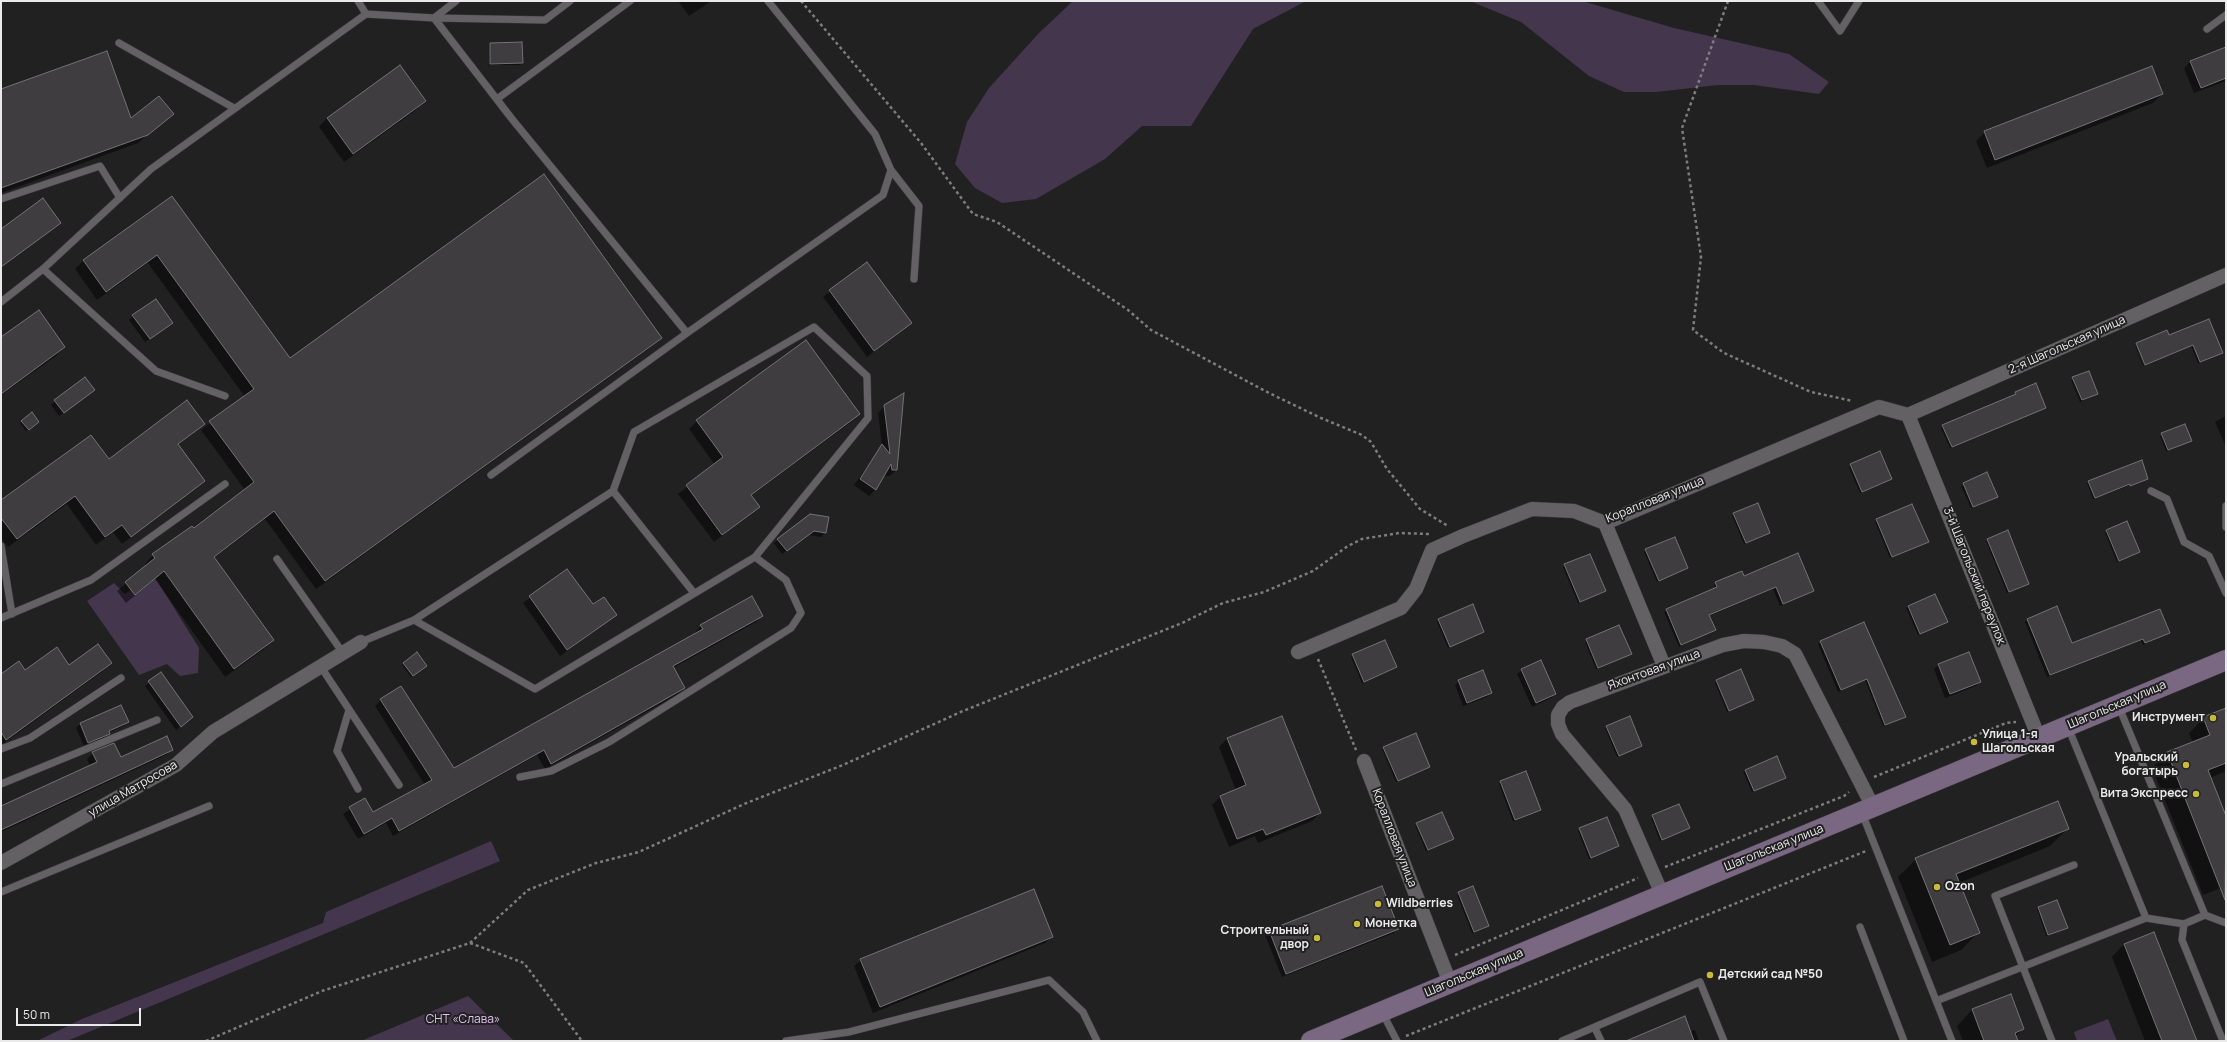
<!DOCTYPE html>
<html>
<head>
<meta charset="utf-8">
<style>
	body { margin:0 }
	#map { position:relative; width:2227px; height:1042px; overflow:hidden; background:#222122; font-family:Manrope,sans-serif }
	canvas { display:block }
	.frame { position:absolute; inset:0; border:2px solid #ebeaeb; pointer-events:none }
	.scale { position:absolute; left:16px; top:1008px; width:125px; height:18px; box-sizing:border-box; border:2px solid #ebeaeb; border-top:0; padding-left:5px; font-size:12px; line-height:14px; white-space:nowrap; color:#ebeaeb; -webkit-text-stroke:3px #222122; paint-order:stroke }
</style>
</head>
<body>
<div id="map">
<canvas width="2227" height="1042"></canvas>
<div class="frame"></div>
<div class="scale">50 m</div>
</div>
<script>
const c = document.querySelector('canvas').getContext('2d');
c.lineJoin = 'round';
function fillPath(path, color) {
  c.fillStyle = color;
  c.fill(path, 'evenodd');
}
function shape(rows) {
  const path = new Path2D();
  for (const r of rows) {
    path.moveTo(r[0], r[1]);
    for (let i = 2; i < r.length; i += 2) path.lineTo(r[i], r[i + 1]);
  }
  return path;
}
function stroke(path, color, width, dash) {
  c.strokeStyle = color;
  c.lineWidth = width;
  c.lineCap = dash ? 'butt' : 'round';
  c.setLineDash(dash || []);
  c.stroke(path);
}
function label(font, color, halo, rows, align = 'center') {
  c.font = font + ' Manrope,sans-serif';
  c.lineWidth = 4;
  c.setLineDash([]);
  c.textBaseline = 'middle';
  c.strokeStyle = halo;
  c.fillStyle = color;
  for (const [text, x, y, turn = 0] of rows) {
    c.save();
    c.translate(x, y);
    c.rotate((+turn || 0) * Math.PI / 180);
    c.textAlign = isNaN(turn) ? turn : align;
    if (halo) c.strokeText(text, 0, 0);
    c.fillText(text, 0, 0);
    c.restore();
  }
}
const green = shape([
	[1073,1,1306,1,1253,29,1191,126,1142,126,1105,159,1036,199,1002,203,975,188,955,164,967,122,989,88,1039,33],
	[1470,1,1582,1,1674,28,1789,54,1829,82,1819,94,1754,85,1718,85,1656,92,1624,92,1589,76,1521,22],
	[153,574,199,648,198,673,180,676,167,664,139,675,87,601,114,583,125,594],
	[491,841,500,861,67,1041,37,1041,82,1019,323,923,326,912],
	[468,996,514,1041,361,1041],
	[2108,1019,2117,1041,2077,1041,2074,1032]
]);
const shadow = shape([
	[678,1,711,1,689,16],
	[490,44,522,63,520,65,489,65,489,46],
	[2226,48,2226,81,2194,93,2184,68,2191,61],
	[1,91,131,120,172,114,138,143,1,193],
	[2162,94,2153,103,1987,168,1976,141,1985,132],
	[425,101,416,110,344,162,319,127,327,118],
	[172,197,289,359,661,338,652,346,316,589,265,519,214,558,273,640,264,649,225,677,155,579,126,603,117,591,146,566,145,564,153,555,194,530,245,490,201,430,245,397,148,263,97,300,75,269,83,261],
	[866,264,910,323,867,357,823,297],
	[133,316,167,327,145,342,129,320],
	[2168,336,2222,353,2198,363,2191,346,2146,365,2137,344],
	[1,339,64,347,56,356,1,395],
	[2135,345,2144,366,2143,366,2135,346],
	[2073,378,2097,394,2080,402,2071,380],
	[2016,392,2045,408,1950,448,1941,428,1943,426,2015,396],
	[89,394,59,416,51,405,55,401],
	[885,406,896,470,890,476,885,476,885,472,875,490,869,496,854,485,882,446,878,413],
	[859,414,851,422,751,496,759,507,714,542,678,494,715,465,689,429,697,421],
	[2226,416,2226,444,2225,445,2215,422],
	[22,421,38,422,26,431,20,423],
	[203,424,178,445,204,481,122,544,113,532,96,545,67,504,8,547,1,538,1,502],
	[2184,425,2189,442,2166,451,2160,436],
	[1879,453,1889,480,1860,493,1849,467],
	[1987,474,1995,498,1971,508,1961,486],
	[2147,479,2093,499,2087,483,2088,481],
	[1734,514,1769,533,1744,544,1732,515],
	[811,515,825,532,821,537,809,535,782,554,774,543],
	[1877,520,1927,542,1890,558,1875,522],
	[2107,531,2139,552,2117,562,2105,533],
	[1988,540,2028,583,2027,585,2007,593,1986,541],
	[1646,550,1687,568,1657,582,1644,552],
	[1565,565,1604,591,1578,603,1563,567],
	[567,570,592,606,616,615,560,656,523,603],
	[1744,577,1812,591,1780,606,1773,589,1709,616,1715,630,1679,647,1664,612,1715,589,1714,585,1716,583],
	[1935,595,1946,622,1918,635,1906,608],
	[762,616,756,622,673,668,684,688,678,694,545,769,537,755,393,836,386,823,358,839,343,814,365,799,373,814,425,785,375,706,381,700,453,769,696,634,695,632,701,626],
	[1439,620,1483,632,1448,648,1437,622],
	[2027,620,2072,644,2168,633,2143,645,2141,640,2047,677,2025,622],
	[1863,624,1905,716,1883,726,1865,680,1838,692,1818,644],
	[1619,627,1630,654,1596,669,1585,642],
	[1969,653,1980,682,1976,686,1945,698,1934,669,1938,665],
	[1352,655,1395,667,1362,683,1351,657],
	[1541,662,1555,694,1551,698,1532,707,1517,674,1522,670],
	[111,663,103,671,1,745,1,675],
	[404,663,424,667,411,677,402,665],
	[161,673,192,717,176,730,145,686],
	[1459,681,1491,693,1487,697,1463,706,1455,685],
	[1716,681,1753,700,1727,712,1715,683],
	[121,707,127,722,123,726,108,733,105,738,84,746,76,728,80,724],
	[2226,709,2226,771,2210,778,2226,818,2226,886,2203,895,2152,768,2167,753,2193,743,2189,733,2204,718],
	[1282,717,1320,813,1312,821,1258,843,1255,836,1229,847,1212,805,1220,797,1236,790,1219,747,1227,739],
	[1606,727,1641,746,1617,757,1605,728],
	[1384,747,1429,767,1396,782,1382,749],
	[172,749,166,755,1,832,1,807,90,766,87,759,93,753,121,759],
	[1777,757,1785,778,1752,792,1743,772],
	[1500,782,1540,810,1513,822,1499,784],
	[1679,805,1687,829,1660,841,1651,818],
	[1417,823,1453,839,1426,851,1415,825],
	[2068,828,2050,846,1959,883,1979,932,1961,950,1932,962,1898,877,1916,859],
	[1580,829,1618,846,1589,859,1578,831],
	[1381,887,1398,929,1394,933,1282,977,1265,935,1269,931],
	[1459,893,1488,926,1486,928,1472,933,1457,895],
	[2038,908,2065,929,2046,936,2037,909],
	[1052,937,1045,943,873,1013,854,966,861,960],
	[2124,944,2196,1041,2145,1041,2112,957],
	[2010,996,2023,1029,2015,1037,2017,1041,1963,1041,1957,1026,1972,1010],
	[1695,1030,1699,1041,1629,1041,1690,1032]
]);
const building = shape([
	[522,42,523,63,490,64,490,43,522,42],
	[2226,47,2226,78,2201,88,2190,61,2226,47],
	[107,51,131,118,159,96,174,114,148,135,1,188,1,89,107,51],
	[400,65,426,101,353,154,327,118,400,65],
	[2152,66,2163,94,1995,160,1984,131,2152,66],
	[544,174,662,338,325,581,274,511,214,557,274,640,234,669,164,571,135,595,125,582,155,558,152,554,192,526,194,528,254,482,209,421,254,389,157,255,106,292,83,260,172,196,290,358,544,174],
	[43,198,61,223,1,267,1,229,43,198],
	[867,262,912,323,874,351,829,290,867,262],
	[156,299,173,323,150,339,132,315,156,299],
	[39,310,65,347,1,394,1,337,39,310],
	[2209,319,2223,353,2200,362,2193,345,2145,365,2136,343,2167,330,2169,335,2209,319],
	[806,340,860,414,751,495,760,507,722,535,686,485,723,457,696,420,806,340],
	[2089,371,2098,394,2082,400,2072,377,2089,371],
	[85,377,95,390,64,413,54,400,85,377],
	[2036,383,2046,408,1952,447,1942,425,2016,394,2015,392,2036,383],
	[904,393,897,470,892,470,891,464,876,490,860,479,882,444,890,454,884,405,904,393],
	[187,400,205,424,178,444,205,481,131,537,122,525,105,537,75,496,17,539,1,518,1,500,91,435,109,459,187,400],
	[32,412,39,422,29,430,21,421,32,412],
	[2185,424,2192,441,2168,450,2161,433,2185,424],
	[1880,451,1892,479,1862,492,1850,464,1880,451],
	[2142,460,2148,479,2130,486,2130,484,2095,498,2088,481,2142,460],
	[1987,472,1998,497,1973,507,1963,483,1987,472],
	[1758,503,1770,533,1746,543,1733,513,1758,503],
	[1912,504,1929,542,1892,557,1876,519,1912,504],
	[810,514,829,517,826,533,814,531,787,551,777,539,810,514],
	[2127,521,2140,552,2119,561,2106,530,2127,521],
	[2008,530,2029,584,2009,592,1987,539,2008,530],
	[1675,537,1688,568,1659,581,1645,549,1675,537],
	[1798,553,1814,591,1783,604,1776,587,1709,615,1716,630,1681,645,1666,609,1717,587,1715,582,1742,571,1744,576,1798,553],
	[1590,554,1606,591,1580,602,1564,564,1590,554],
	[567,569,593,604,604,597,617,615,567,650,529,596,567,569],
	[1935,594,1948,622,1920,634,1908,606,1935,594],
	[752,596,763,616,673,666,685,688,551,764,544,750,399,831,392,818,364,834,349,807,365,798,373,812,432,780,380,699,401,686,454,768,703,629,700,625,752,596],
	[1473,604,1484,632,1450,647,1438,619,1473,604],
	[2057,606,2072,643,2160,609,2170,633,2145,643,2143,639,2050,675,2027,619,2057,606],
	[1864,622,1906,717,1885,725,1867,679,1841,690,1820,641,1864,622],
	[1619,625,1632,654,1598,668,1586,639,1619,625],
	[1385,640,1397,667,1364,682,1352,654,1385,640],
	[98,644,112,663,6,740,1,732,1,674,19,661,25,670,57,647,69,665,98,644],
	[417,652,427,666,413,676,403,663,417,652],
	[1969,652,1981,682,1950,694,1938,664,1969,652],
	[1541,660,1556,694,1536,703,1521,669,1541,660],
	[1741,669,1754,700,1729,711,1716,680,1741,669],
	[1483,670,1492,693,1467,703,1458,680,1483,670],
	[161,672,193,717,181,727,148,681,161,672],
	[121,705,129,722,109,731,110,734,88,743,80,723,121,705],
	[2226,708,2226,763,2208,770,2226,816,2225,900,2167,752,2210,735,2203,717,2226,708],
	[1282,716,1321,813,1266,835,1263,829,1237,839,1220,796,1246,785,1227,738,1282,716],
	[1630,716,1642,746,1619,756,1606,726,1630,716],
	[1416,733,1430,767,1398,781,1383,747,1416,733],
	[167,736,173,750,1,830,1,806,97,762,92,752,114,743,121,757,167,736],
	[1777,756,1786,778,1754,791,1745,770,1777,756],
	[1526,771,1541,810,1515,820,1500,781,1526,771],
	[2058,801,2069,829,1956,874,1980,933,1950,945,1915,858,2058,801],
	[1679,804,1690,828,1662,840,1652,815,1679,804],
	[1442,812,1454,839,1428,850,1416,823,1442,812],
	[1607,817,1619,846,1591,858,1579,828,1607,817],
	[1382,886,1399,929,1286,974,1269,930,1382,886],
	[1473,886,1489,926,1474,932,1458,892,1473,886],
	[1034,889,1053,937,880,1007,860,959,1034,889],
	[2057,900,2068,928,2048,935,2038,907,2057,900],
	[2154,932,2197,1041,2162,1041,2124,944,2154,932],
	[2011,994,2024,1029,2015,1033,2018,1041,1984,1041,1972,1009,2011,994],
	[1685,1016,1694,1041,1626,1041,1685,1016]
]);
const path = shape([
	[801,1,921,143,973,214,997,222,1128,310,1151,330,1269,393,1321,418,1362,435,1371,442,1387,469,1420,509,1448,526],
	[1728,1,1682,128,1701,257,1693,330,1724,353,1811,392,1853,401],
	[1318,659,1356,750],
	[1874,777,2006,723,2016,722],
	[1665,867,1844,796,1849,792],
	[470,943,528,890,596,863,639,852,744,804,843,765,963,711,1182,623,1223,603,1264,592,1313,571,1348,546,1362,539,1399,533,1429,534],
	[1455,955,1638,878],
	[1406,1036,1866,851],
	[206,1041,322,991,470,943,524,963,582,1041]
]);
const lane = shape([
	[358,1,366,14,434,18,512,119,687,333],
	[1818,1,1840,31,1859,1],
	[434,18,545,20,570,1],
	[434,18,456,1],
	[2207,29,2226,15],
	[119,43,234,108],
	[497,99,630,1],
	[891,170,919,206,914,279],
	[1,199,100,166,120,198],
	[43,269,156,371,225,396],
	[1,302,43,269,151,169,366,14],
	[491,475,687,333,883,195,891,170,875,134,768,1],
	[613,491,694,593],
	[2151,491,2167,499,2184,542,2209,556,2226,593],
	[2226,506,2226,527],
	[1,546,12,614],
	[277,559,343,653],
	[1,618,91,580,225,484],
	[361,642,414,620,613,491,634,432,814,327,867,376,868,418,755,557,535,689,414,620],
	[321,667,399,785],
	[2119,707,2205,915,2226,923],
	[349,710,337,751,358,789],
	[2068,727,2146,918],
	[1,749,30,738,121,678],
	[520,777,551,771,609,742,791,628,801,613,786,580,755,557],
	[1,784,157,720],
	[1862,813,1952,1041],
	[1,892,209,806],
	[2184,924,2182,940,2223,1041],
	[1860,927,1904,1041],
	[1936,1001,2146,918,2184,924,2205,915],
	[1382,1012,1397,1041],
	[1595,1028,1601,1041],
	[786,1041,849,1032,1049,980,1083,1012,1097,1041],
	[1562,1041,1700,982,1724,1041],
	[2052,1041,1995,896,2074,865]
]);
const street = shape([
	[1908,415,2039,738],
	[1908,415,2226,275],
	[1605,523,1664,666],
	[1298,652,1401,608,1416,589,1432,550,1463,536,1532,509,1574,511,1605,523,1879,407,1908,415],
	[1364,761,1450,983],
	[1,863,176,765,213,732,361,642],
	[1662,894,1625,809,1562,734,1558,724,1558,715,1563,707,1570,702,1723,645,1744,641,1764,642,1782,646,1795,654,1873,807]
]);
const secondary = shape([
	[1311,1041,2226,660]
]);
const markers = [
	[2213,718,4,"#c8bb3b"],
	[1974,742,4,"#c8bb3b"],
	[2186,765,4,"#c8bb3b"],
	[2196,794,4,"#c8bb3b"],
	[1937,887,4,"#c8bb3b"],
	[1378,904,4,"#c8bb3b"],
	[1357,924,4,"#c8bb3b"],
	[1317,938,4,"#c8bb3b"],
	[1710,975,4,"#c8bb3b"]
];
const streetNames = [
	["2-я Шагольская улица",2067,345,-24],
	["Коралловая улица",1655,500,-22],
	["3-й Шагольский переулок",1974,576,68],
	["Яхонтовая улица",1654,670,-20],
	["Шагольская улица",2117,705,-23],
	["улица Матросова",133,789,-30],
	["Коралловая улица",1394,838,69],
	["Шагольская улица",1774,848,-22],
	["Шагольская улица",1474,973,-23]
];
const poiNames = [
	["Инструмент",2205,718,"right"],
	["Улица 1-я",1982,735],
	["Шагольская",1982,749],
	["Уральский",2178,758,"right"],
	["богатырь",2178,772,"right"],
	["Вита Экспресс",2188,794,"right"],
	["Ozon",1945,887],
	["Wildberries",1386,904],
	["Монетка",1365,924],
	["Строительный",1309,931,"right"],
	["двор",1309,945,"right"],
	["Детский сад №50",1718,975]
];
const parkNames = [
	["СНТ «Слава»",463,1020]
];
fillPath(green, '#44364c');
fillPath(shadow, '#0007');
fillPath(building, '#3f3d40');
stroke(building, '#737274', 1);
stroke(lane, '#3c3b3d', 8);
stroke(street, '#3c3b3d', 15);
stroke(secondary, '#3c3b3d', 21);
stroke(path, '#7e7d7e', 2.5, [3, 3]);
stroke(lane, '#636164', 7);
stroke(street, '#636164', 14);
stroke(secondary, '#7a6883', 20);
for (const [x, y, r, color] of markers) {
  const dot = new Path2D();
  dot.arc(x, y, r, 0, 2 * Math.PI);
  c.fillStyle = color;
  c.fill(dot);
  stroke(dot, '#222122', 1.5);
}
label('12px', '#ebeaeb', '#222122', streetNames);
label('bold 12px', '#ebeaeb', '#222122', poiNames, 'left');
label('12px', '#dfc0f0', '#222122', parkNames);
</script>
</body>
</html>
